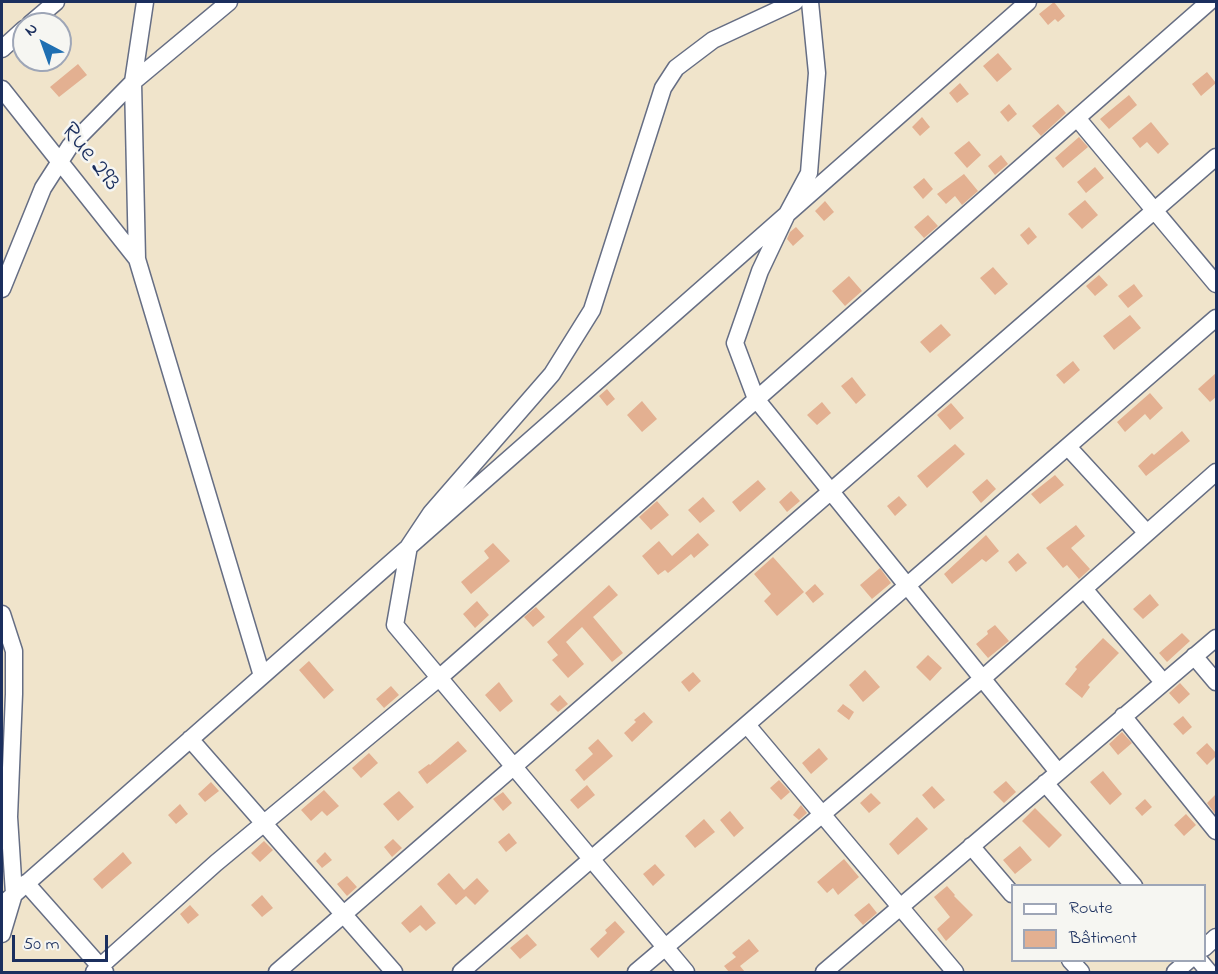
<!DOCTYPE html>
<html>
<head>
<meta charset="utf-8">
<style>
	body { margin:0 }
	#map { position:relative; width:1218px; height:974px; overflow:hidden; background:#f0e4cb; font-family:"Indie Flower",sans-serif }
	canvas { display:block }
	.frame { position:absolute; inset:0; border:3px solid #1b2f5e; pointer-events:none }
	.legend { position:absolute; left:1011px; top:884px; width:195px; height:78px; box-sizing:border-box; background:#f6f6f2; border:2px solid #9ea6b7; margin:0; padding:8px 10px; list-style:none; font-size:18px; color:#1b2f5e }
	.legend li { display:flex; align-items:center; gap:12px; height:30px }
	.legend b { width:30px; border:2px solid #9ea6b7 }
	.north { position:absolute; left:12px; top:12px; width:60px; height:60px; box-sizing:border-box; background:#f6f6f2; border:2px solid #9ea6b7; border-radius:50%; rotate:319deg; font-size:16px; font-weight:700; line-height:24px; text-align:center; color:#1b2f5e }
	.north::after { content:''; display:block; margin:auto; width:21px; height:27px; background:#1f6fb2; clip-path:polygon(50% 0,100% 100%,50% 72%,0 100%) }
	.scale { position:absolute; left:12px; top:935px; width:96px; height:27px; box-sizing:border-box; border:3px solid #1b2f5e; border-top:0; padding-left:8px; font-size:18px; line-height:21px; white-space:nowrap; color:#1b2f5e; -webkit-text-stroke:4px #f6f6f2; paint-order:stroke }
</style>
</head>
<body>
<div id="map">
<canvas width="1218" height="974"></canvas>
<div class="frame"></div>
<ul class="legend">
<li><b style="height:8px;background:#fff"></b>Route</li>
<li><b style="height:16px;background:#e3b091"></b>Bâtiment</li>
</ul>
<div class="north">N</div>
<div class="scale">50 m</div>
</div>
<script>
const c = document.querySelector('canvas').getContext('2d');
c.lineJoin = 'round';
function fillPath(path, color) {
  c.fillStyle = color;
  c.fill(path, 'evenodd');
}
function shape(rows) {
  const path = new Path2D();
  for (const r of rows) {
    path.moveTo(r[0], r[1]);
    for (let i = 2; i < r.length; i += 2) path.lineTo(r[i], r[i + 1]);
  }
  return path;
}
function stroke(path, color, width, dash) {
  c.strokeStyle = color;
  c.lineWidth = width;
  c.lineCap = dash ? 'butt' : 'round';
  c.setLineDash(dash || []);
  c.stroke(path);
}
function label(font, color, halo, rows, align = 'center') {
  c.font = font + ' "Indie Flower",sans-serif';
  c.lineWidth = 5;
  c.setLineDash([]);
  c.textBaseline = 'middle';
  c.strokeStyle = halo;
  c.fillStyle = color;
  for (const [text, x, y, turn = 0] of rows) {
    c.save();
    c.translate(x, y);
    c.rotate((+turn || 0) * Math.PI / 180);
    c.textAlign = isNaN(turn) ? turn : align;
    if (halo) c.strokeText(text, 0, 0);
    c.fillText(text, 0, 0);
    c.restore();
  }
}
const building = shape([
	[1054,2,1065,16,1058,22,1055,19,1048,25,1039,14],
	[998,53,1012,69,997,82,983,66],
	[78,64,87,75,59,97,50,87],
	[1207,72,1216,83,1201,96,1192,84],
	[960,83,969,94,957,103,949,93],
	[1129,95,1137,105,1109,129,1100,119],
	[1009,104,1017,114,1008,122,1000,112],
	[1058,104,1066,113,1041,136,1032,126],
	[922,117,930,127,920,136,912,127],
	[1151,122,1169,144,1158,154,1147,142,1140,148,1132,138],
	[1079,137,1088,147,1063,168,1055,158],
	[969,141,981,155,967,168,954,153],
	[1001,155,1008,164,995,175,988,166],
	[1095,167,1104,178,1086,193,1077,182],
	[964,174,978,191,962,205,955,196,946,204,937,194],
	[924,178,933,189,923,199,913,187],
	[1085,200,1098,215,1082,229,1068,214],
	[825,201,834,212,824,221,815,211],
	[928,215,938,226,924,238,914,227],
	[796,227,804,236,793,246,787,239,790,232],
	[1029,227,1037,237,1028,245,1020,235],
	[993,267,1008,284,995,295,980,278],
	[1099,275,1108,285,1095,296,1086,286],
	[849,276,862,291,845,306,832,291],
	[1134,284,1143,296,1128,308,1118,296],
	[1130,315,1141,328,1114,350,1103,336],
	[941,324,951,335,930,353,920,342],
	[1073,361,1080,370,1064,384,1056,375],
	[1216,373,1216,397,1210,402,1198,389],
	[852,377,866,395,856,404,841,386],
	[607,389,615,399,607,406,599,396],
	[1150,393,1163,408,1150,420,1145,414,1125,432,1117,422],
	[642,401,657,419,642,432,627,415],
	[822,402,831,413,817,425,807,415],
	[951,403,964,418,950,430,937,415],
	[1182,431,1190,441,1146,476,1138,466,1152,453,1154,455],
	[955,444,965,454,927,488,917,476],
	[1055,475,1064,485,1040,504,1031,494],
	[987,479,996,489,981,503,972,492],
	[758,480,766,489,740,512,732,502],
	[791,491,800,501,787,512,779,502],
	[899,496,907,505,895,516,887,506],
	[703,497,715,511,700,523,688,510],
	[657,501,669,515,651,530,639,517],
	[1076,525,1085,536,1071,548,1090,569,1079,579,1067,565,1063,568,1046,548],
	[698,533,709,545,694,558,691,554,668,573,665,570,658,575,642,556,659,541,672,556],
	[986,535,999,551,986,562,982,559,952,584,944,574],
	[493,543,510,561,471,594,461,582,489,558,484,551],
	[1018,553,1027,563,1016,572,1008,562],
	[773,557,804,592,777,616,764,601,771,594,754,574],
	[880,568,891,583,872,599,860,585],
	[815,584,824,594,813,603,805,593],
	[609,585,618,595,593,617,623,653,612,662,582,627,566,642,584,664,568,678,552,660,558,655,547,642],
	[1150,594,1159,605,1143,619,1133,609],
	[477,601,489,615,475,628,463,614],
	[536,607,545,617,533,627,524,617],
	[995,625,1009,641,988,658,976,644,988,634,987,631],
	[1182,633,1190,641,1167,662,1159,653],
	[1103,638,1119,653,1088,685,1090,687,1082,698,1065,684,1077,669,1075,667],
	[928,655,942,668,930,681,916,667],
	[309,661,334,690,324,699,299,670],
	[865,670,880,687,863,702,849,685],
	[693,672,701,681,689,692,681,682],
	[499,682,513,701,500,712,485,695],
	[1180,683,1190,694,1179,704,1169,693],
	[391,686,399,695,384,708,376,699],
	[560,695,568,704,558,712,550,704],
	[843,704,854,712,849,720,837,711],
	[644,712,653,722,632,742,624,733,636,722,634,720],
	[1183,716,1192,727,1183,735,1173,724],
	[1122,732,1132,743,1118,755,1109,744],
	[598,739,613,756,584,781,575,770,593,754,588,748],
	[458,741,467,751,427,784,418,772,429,764,430,765],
	[1207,743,1216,753,1216,756,1207,765,1196,753],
	[819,748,828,759,811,774,802,763],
	[369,753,378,763,361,778,352,768],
	[1103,771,1122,794,1110,805,1090,782],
	[779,780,790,792,781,800,770,788],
	[1006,781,1016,792,1004,803,993,792],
	[211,782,219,791,205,802,198,794],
	[587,785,595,795,578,809,570,800],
	[932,786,945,800,934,809,922,795],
	[324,790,339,806,327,816,322,811,311,821,301,810],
	[399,791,414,807,398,821,383,804],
	[503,792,512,803,503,811,493,799],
	[871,793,881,803,869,813,860,803],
	[1216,794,1216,815,1207,803],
	[1145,799,1152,807,1142,816,1135,808],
	[180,804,188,814,176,824,168,815],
	[801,805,807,813,799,820,793,815],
	[1035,808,1062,835,1049,848,1022,821],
	[730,811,744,828,734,837,720,820],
	[1186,814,1196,825,1184,836,1174,825],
	[917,817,928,829,898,855,889,844],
	[704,819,715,832,695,848,685,836],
	[509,833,517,843,506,852,498,842],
	[393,839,402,848,392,857,384,847],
	[264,841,273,850,260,862,251,853],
	[1020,846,1032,860,1015,874,1003,860],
	[123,852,132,863,102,889,93,879],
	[325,852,332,860,322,868,316,861],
	[844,859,859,877,838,895,833,888,827,893,817,882],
	[655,864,665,875,653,886,643,874],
	[449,873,464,890,477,878,489,891,475,905,466,896,456,905,437,884],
	[347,876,357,887,347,896,337,884],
	[947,886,955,895,954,896,973,915,946,941,937,929,950,917,934,897],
	[262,895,273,908,262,917,251,905],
	[869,903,877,913,863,925,854,915],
	[190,905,199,915,188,924,180,914],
	[421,905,436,923,426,931,420,925,410,933,401,923],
	[615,921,625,932,598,958,590,949,607,933,605,930],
	[527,934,537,945,520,959,510,948],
	[749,939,759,951,740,966,745,972,729,972,724,966,736,957,732,953]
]);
const minor = shape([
	[145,2,133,82,137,259,262,676],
	[810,2,817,73,809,173,787,214,760,271,735,343,756,399,1058,772],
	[30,24,56,2],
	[2,49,24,29],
	[2,89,137,259],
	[1077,118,1216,284],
	[2,289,43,188,70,146,133,82,229,2],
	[1068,447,1147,533],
	[1084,589,1163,682],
	[2,614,14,651,14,694,9,817,14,894,2,934],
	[1194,656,1216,682],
	[1123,716,1216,831],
	[747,725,955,972],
	[190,739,394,972],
	[1045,783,1134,886],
	[971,846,1012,894],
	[26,883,105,972],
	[2,905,1028,2],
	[1204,948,1216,937],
	[1070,960,1081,972],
	[1199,960,1209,972],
	[94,972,216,863,439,678,1209,2],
	[277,972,1216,157],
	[461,972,1216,318],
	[636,972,983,678,1216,472],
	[686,972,395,625,409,546,431,513,552,374,592,310,663,88,676,68,713,40,795,2],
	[824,972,1216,638],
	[1175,972,1189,960]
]);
const streetNames = [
	["Rue 293",89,158,51]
];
fillPath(building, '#e3b091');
stroke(minor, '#666e84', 19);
stroke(minor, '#fff', 16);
label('26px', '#1b2f5e', '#f6f6f2', streetNames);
</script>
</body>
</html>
